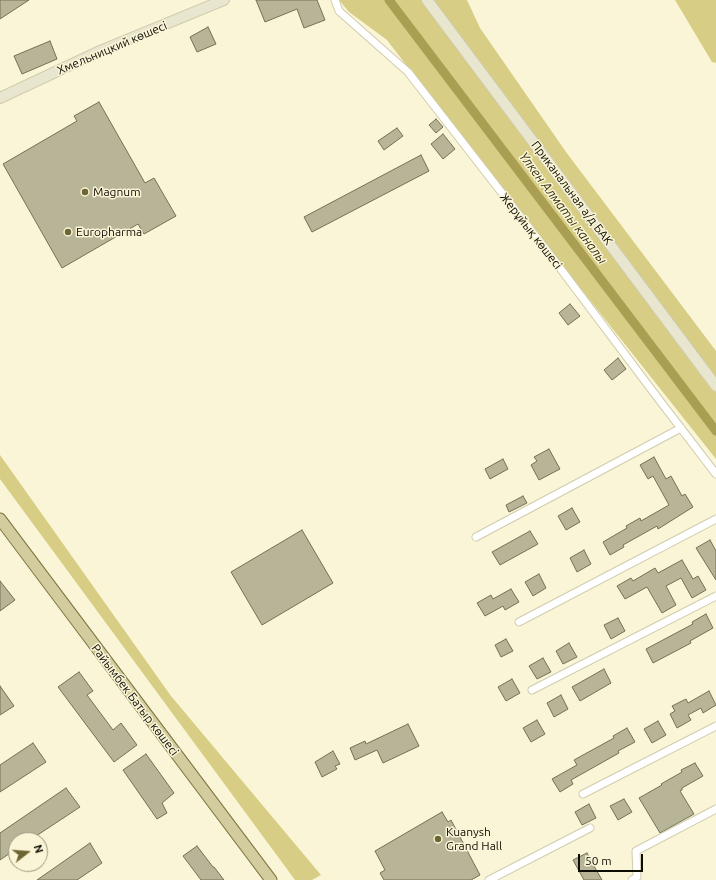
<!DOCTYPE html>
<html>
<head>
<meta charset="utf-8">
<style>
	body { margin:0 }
	#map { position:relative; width:716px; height:880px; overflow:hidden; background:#faf5d6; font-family:Ubuntu,sans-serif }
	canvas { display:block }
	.north { position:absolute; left:8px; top:832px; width:40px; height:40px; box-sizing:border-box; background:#faf5d6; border:1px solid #9c9882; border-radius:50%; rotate:73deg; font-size:11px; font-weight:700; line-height:16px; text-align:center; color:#0e0d04 }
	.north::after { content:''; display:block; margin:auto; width:14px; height:18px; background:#6d6532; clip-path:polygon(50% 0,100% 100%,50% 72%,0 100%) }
	.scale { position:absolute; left:578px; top:854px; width:65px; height:18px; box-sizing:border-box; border:2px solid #0e0d04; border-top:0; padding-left:5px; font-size:12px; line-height:14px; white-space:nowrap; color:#0e0d04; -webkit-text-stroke:3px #faf5d6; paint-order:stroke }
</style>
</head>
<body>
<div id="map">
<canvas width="716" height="880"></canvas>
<div class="north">N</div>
<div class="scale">50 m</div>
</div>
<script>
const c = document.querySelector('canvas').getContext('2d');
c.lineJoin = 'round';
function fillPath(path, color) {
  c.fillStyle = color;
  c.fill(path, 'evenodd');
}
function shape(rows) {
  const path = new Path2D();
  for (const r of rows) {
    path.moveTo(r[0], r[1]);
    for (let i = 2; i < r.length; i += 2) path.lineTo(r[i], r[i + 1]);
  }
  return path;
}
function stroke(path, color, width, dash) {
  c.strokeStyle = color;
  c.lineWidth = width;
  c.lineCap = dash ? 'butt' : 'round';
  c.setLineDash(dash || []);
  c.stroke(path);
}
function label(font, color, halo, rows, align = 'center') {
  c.font = font + ' Ubuntu,sans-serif';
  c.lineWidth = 3;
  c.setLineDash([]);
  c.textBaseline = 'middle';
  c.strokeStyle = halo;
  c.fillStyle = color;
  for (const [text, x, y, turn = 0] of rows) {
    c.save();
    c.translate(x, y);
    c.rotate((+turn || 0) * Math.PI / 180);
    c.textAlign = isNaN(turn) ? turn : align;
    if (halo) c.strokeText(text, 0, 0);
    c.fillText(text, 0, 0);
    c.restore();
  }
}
const green = shape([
	[339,0,467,0,480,28,566,152,716,351,716,459,504,192,387,40,349,12],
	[675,0,716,0,716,63,712,62],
	[0,455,171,696,321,875,312,880,295,880,0,479]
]);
const canal = shape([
	[389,0,716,431]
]);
const building = shape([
	[0,0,29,0,0,19,0,0],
	[256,0,317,0,325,20,304,28,297,9,265,22,256,0],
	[208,27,216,44,197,52,190,37,208,27],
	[50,41,57,59,22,74,14,56,50,41],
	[99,102,145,183,154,178,176,216,144,234,138,224,62,268,3,164,77,121,74,116,99,102],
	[436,119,443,127,436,133,429,125,436,119],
	[397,128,403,136,384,150,378,141,397,128],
	[443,134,455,149,443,159,431,144,443,134],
	[421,155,429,171,312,232,304,217,421,155],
	[570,304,580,316,568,325,559,313,570,304],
	[618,358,626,369,612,380,604,370,618,358],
	[549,449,560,469,539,480,531,465,537,461,534,457,549,449],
	[654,457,666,479,671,476,682,496,685,494,693,507,658,529,657,526,623,545,624,547,610,555,603,542,627,528,626,526,640,518,641,521,669,505,653,476,648,479,640,465,654,457],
	[503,459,508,469,490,479,485,469,503,459],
	[523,496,527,503,509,512,506,505,523,496],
	[572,508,580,522,566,530,558,516,572,508],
	[302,530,333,583,262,625,231,572,302,530],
	[530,531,538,544,500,565,492,552,530,531],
	[710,540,716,551,716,580,696,548,710,540],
	[584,550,591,564,577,572,570,558,584,550],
	[682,560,693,579,698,576,706,590,692,598,681,578,666,586,676,605,662,613,647,587,625,599,617,586,631,578,633,581,655,568,658,573,682,560],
	[539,574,546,588,533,596,525,582,539,574],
	[0,581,15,600,0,611,0,581],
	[511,589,519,602,505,610,503,606,485,616,477,603,491,595,493,599,511,589],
	[706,614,713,628,690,641,691,643,653,663,646,649,693,624,692,622,706,614],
	[618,618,625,631,611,639,604,625,618,618],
	[506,639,513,651,501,657,495,645,506,639],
	[569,643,577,657,563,664,556,651,569,643],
	[543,658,551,672,537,679,529,666,543,658],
	[604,669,611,683,580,701,572,687,604,669],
	[79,672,93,691,87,695,113,730,121,723,137,745,114,762,58,687,79,672],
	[512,679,520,693,506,701,498,687,512,679],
	[0,686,14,706,0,715,0,686],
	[709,691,716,705,703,713,701,708,688,715,691,720,677,728,670,714,675,711,672,706,686,699,688,703,709,691],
	[561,695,568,709,554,717,547,703,561,695],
	[537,720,545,734,531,742,523,728,537,720],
	[658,721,666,735,652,743,644,729,658,721],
	[408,724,419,746,383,763,377,750,355,760,350,748,365,741,366,744,408,724],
	[627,728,635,742,618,751,619,753,571,780,573,784,560,792,552,779,577,765,574,760,614,738,613,736,627,728],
	[33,743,46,762,0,792,0,765,33,743],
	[333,751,340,764,335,766,337,769,322,777,315,762,333,751],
	[146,754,174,793,162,803,167,813,157,819,123,770,146,754],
	[695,763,703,776,682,788,682,790,680,791,694,814,660,833,639,798,662,785,661,784,682,772,681,770,695,763],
	[66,788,80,807,30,840,16,840,16,849,0,860,0,833,66,788],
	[624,799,632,812,618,820,610,806,624,799],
	[589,804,596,818,582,825,575,812,589,804],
	[442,812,448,822,451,820,480,875,471,880,384,880,380,873,385,870,375,851,442,812],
	[90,843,102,863,77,880,37,880,90,843],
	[197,846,213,867,214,867,224,880,201,880,183,856,197,846],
	[587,853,594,866,602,880,584,880,573,860,587,853]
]);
const street = shape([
	[335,0,339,11,408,72,554,260,660,401,716,474],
	[476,537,681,428],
	[519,622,716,519],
	[532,690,716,596],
	[583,794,716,726],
	[489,880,590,828],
	[632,880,637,877,636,851,716,809]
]);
const secondary = shape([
	[427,0,716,386],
	[0,98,100,51,224,0]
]);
const primary = shape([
	[0,519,271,880]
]);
const markers = [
	[85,192,4,"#6d6532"],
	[68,232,4,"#6d6532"],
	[438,839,4,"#6d6532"]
];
const streetNames = [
	["Хмельницкий көшесі",112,48,-23],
	["Приканальная а/д БАК",572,193,53],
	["Жерұйық көшесі",531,231,52],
	["Райымбек Батыр көшесі",135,700,53]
];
const poiNames = [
	["Magnum",93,192],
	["Europharma",76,232],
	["Kuanysh",446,832],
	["Grand Hall",446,846]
];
const waterNames = [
	["Үлкен Алматы каналы",563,208,53]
];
fillPath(green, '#d7cd84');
stroke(canal, '#a99e52', 9);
fillPath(building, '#b8b497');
stroke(building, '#747054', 1);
stroke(street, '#d0ccad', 9);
stroke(secondary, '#d0ccad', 12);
stroke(primary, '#7b733e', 13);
stroke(street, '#fff', 7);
stroke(secondary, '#e9e6cf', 10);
stroke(primary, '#d3cc9e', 11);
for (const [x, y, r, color] of markers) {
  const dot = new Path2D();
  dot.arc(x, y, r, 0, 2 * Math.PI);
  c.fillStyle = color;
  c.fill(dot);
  stroke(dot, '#faf5d6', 1.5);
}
label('12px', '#0e0d04', '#faf5d6', streetNames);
label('12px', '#0e0d04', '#faf5d6', poiNames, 'left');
label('italic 13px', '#373210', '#faf5d6', waterNames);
</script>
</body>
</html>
